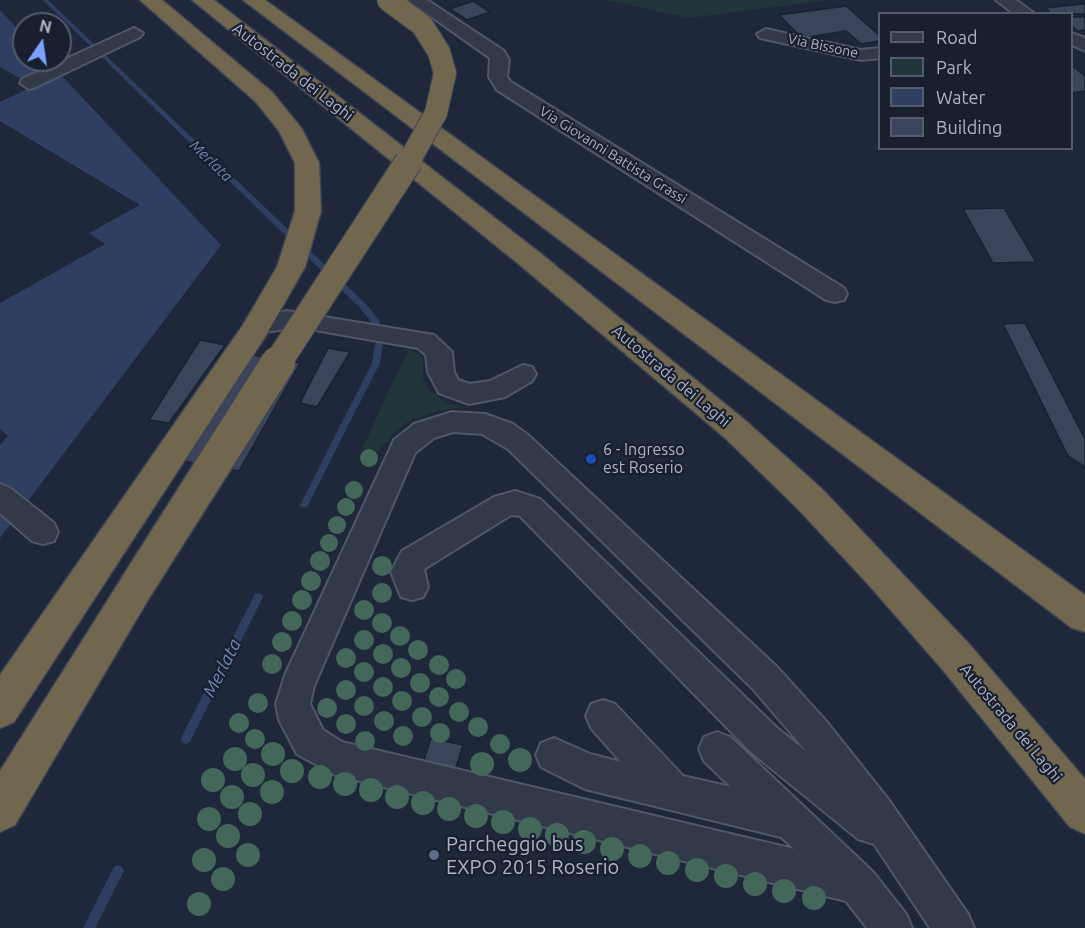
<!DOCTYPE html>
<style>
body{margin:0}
#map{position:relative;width:1085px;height:928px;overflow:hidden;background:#1e283a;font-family:Ubuntu,sans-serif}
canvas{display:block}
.legend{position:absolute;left:878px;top:12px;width:195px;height:138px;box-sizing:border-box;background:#181f2f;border:2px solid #535b6c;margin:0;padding:8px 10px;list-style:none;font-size:18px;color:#acb4c7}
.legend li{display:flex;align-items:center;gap:12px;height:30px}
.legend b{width:30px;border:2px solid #535b6c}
.north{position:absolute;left:12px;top:12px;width:60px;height:60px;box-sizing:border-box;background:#181f2f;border:2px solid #535b6c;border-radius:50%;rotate:13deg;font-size:16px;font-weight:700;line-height:24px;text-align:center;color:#acb4c7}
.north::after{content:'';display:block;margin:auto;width:21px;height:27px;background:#79a1ff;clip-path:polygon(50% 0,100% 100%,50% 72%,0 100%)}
</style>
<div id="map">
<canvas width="1085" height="928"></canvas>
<ul class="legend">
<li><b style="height:8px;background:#323a4a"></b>Road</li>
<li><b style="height:16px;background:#20363b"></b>Park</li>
<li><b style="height:16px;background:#2e3f61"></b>Water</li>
<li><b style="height:16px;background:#3a455b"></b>Building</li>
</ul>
<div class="north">N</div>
</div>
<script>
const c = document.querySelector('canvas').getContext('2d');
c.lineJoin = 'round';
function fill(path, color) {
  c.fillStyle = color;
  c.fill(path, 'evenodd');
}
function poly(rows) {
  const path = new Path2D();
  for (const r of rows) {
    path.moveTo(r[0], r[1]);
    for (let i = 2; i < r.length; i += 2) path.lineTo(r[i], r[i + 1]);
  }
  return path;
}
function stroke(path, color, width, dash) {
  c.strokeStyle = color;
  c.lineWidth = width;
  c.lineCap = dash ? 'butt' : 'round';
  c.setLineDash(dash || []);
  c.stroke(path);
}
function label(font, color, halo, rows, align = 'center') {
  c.font = font + ' Ubuntu,sans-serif';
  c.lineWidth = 4.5;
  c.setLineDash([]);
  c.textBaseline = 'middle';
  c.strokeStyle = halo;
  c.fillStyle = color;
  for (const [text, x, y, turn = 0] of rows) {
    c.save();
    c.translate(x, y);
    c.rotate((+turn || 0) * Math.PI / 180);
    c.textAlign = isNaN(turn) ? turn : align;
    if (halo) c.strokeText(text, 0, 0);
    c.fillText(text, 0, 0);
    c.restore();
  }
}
const green = poly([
 [607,0,829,0,689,18],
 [409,348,423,358,423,378,427,388,448,404,464,407,441,410,409,421,393,434,378,452,362,449]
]);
const water = poly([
 [0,10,24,36,24,60,47,60,221,245,0,538,0,445,8,436,0,429,0,303,105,244,89,233,140,205,0,121,0,102,34,86,0,67]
]);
const stream = poly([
 [43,0,48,0,366,304,379,320,380,322,379,324,373,324,360,308,43,0],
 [379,341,383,344,380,363,307,507,301,507,300,505,372,363,375,344,379,341],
 [258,593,261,594,263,597,190,742,186,744,182,742,181,739,182,736,255,594,258,593],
 [118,865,122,867,124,871,95,928,83,928,114,867,118,865]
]);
const building = poly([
 [473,1,490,12,467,20,450,9,473,1],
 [1082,4,1085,6,1085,14,1051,14,1046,8,1082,4],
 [846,6,880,36,880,41,861,44,846,31,808,37,798,34,779,15,846,6],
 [1072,17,1085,17,1085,30,1077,31,1072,26,1072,17],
 [1072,66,1085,76,1085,91,1072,93,1072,66],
 [1004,208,1036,262,993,263,963,209,1004,208],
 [1025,323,1085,439,1085,467,1068,456,1003,324,1025,323],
 [200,340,225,345,169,423,149,420,200,340],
 [328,348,350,352,317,407,300,403,328,348],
 [235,352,300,363,239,471,167,458,235,352],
 [431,738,463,745,454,774,422,766,431,738]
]);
const minor = poly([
 [408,0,427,0,504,51,509,60,507,77,511,82,844,288,847,294,844,300,835,302,826,300,497,90,489,77,490,58,408,0],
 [996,0,1016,0,1035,14,1014,14,996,0],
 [134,28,143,33,140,37,36,87,29,89,20,83,22,79,134,28],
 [766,29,861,50,880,48,880,58,861,60,760,38,757,34,766,29],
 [1072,33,1085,38,1085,51,1072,45,1072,33],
 [287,311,434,335,452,352,454,372,458,380,470,384,490,381,523,365,532,367,536,374,532,381,505,397,469,404,439,393,428,372,426,355,418,348,298,327,265,332,256,330,253,324,256,318,287,311],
 [452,412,485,414,513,424,528,435,777,667,826,721,888,799,968,914,974,928,930,928,874,844,858,839,751,752,520,516,511,515,424,569,428,587,423,597,412,600,401,597,391,572,402,551,494,497,515,491,540,499,777,728,807,752,753,689,508,449,482,434,453,432,434,438,415,453,314,686,310,704,323,730,342,742,794,849,781,837,585,789,541,767,536,755,541,743,554,738,590,754,621,762,591,728,586,716,591,704,603,700,615,704,683,776,731,787,704,761,699,749,704,737,717,732,730,737,873,872,906,914,912,928,867,928,846,901,838,899,335,775,297,754,279,720,276,704,285,675,394,440,414,424,452,412],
 [0,484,10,488,54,523,58,532,54,541,43,544,32,541,0,513,0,484]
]);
const highway = poly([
 [140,0,162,0,272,92,302,129,319,163,321,211,305,267,265,337,14,722,0,728,0,675,243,325,277,267,295,211,295,163,279,131,256,102,140,0],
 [192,0,214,0,540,253,746,421,822,489,970,645,1085,779,1085,834,1070,827,942,669,868,584,798,509,724,437,520,265,192,0],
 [243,0,265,0,1085,595,1085,632,1072,628,243,0],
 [136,571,149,576,154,587,149,598,15,825,0,832,0,771,123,576,136,571]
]);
const highwayBridgeFar2 = poly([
 [388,0,422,25,439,52,445,73,436,113,408,163]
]);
const highwayBridgeFar1 = poly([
 [277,364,409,161]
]);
const highwayBridge = poly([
 [136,587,278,363]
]);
const trees = [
 [369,458,9],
 [354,490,9],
 [346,507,9],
 [337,525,9],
 [329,543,9],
 [320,561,10],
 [382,566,10],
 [311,581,10],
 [382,593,10],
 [302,600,10],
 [364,610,10],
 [292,621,10],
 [382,623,10],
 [400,636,10],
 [364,640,10],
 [282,642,10],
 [418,650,10],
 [383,654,10],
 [346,658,10],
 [272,664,10],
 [439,665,10],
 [401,668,10],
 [364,672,10],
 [456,679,10],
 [420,683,10],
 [383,687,10],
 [346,690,10],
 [439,697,10],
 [402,701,10],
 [258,703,10],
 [364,706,10],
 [327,708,10],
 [459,712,10],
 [422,717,10],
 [384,721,10],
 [239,723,10],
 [346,724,10],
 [478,727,10],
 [440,733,10],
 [403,736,10],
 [255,739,10],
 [365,741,10],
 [500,744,10],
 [273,754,12],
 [235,759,12],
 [520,760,12],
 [482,764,12],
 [292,771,12],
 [253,775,12],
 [320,777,12],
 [213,780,12],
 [345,784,12],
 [371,790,12],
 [272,792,12],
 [232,797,12],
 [397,797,12],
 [423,803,12],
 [449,809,12],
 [250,814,12],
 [476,816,12],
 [209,819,12],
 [503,822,12],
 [530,829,12],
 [557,835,12],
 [228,836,12],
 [584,842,12],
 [612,849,12],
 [248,855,12],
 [640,856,12],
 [204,860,12],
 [668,863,12],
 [697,870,12],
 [726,876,12],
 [223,879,12],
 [755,884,12],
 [784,891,12],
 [814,898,12],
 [199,904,12]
];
const markers = [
 [591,459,6,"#1a4fb4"],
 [434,855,6,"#5c6f8a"]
];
const farStreetnames = [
 ["Via Bissone",823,46,12],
 ["Via Giovanni Battista Grassi",613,155,32]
];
const farWaternames = [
 ["Merlata",211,161,44]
];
const streetNames = [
 ["Autostrada dei Laghi",293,72,38],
 ["Autostrada dei Laghi",671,376,40],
 ["Autostrada dei Laghi",1011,723,50]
];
const poiNames = [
 ["6 - Ingresso",603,450],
 ["est Roserio",603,468]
];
const waterNames = [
 ["Merlata",222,668,-63]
];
const nearPoinames = [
 ["Parcheggio bus",446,844],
 ["EXPO 2015 Roserio",446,867]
];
fill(green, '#20363b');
fill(water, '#2e3f61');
fill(stream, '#2e3f61');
fill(building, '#3a455b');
stroke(building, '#1a2131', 1.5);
stroke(minor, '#4f5768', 4);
stroke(highway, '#3d4455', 3);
fill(minor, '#323a4a');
fill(highway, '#71674e');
stroke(highwayBridgeFar2, '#3d4455', 24, []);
stroke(highwayBridgeFar1, '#3d4455', 29, []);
stroke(highwayBridge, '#3d4455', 37, []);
stroke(highwayBridgeFar2, '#71674e', 22);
stroke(highwayBridgeFar1, '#71674e', 27);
stroke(highwayBridge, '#71674e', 34);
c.fillStyle = '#436759';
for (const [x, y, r] of trees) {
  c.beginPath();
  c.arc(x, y, r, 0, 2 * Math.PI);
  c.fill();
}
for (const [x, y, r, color] of markers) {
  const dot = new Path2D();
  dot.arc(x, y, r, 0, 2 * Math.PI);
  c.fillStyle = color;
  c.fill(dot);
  stroke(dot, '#181f2f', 2);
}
label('14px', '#acb4c7', '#181f2f', farStreetnames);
label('italic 15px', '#7187b3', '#181f2f', farWaternames);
label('16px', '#acb4c7', '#181f2f', streetNames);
label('16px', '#acb4c7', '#181f2f', poiNames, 'left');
label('italic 18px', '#7187b3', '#181f2f', waterNames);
label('20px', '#acb4c7', '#181f2f', nearPoinames, 'left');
</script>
